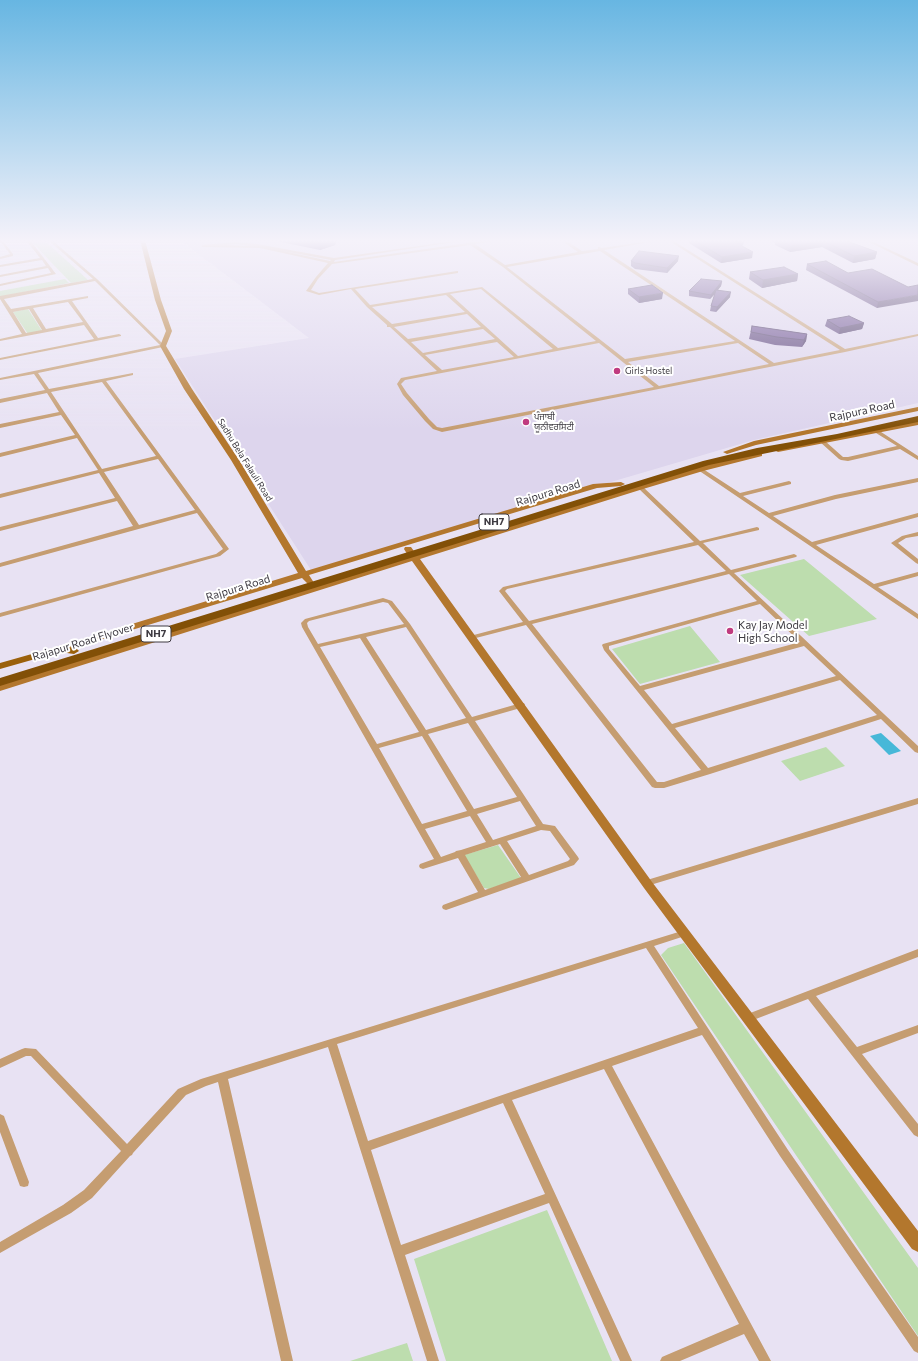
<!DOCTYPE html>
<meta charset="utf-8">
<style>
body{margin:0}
canvas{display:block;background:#e8e2f3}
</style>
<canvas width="918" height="1361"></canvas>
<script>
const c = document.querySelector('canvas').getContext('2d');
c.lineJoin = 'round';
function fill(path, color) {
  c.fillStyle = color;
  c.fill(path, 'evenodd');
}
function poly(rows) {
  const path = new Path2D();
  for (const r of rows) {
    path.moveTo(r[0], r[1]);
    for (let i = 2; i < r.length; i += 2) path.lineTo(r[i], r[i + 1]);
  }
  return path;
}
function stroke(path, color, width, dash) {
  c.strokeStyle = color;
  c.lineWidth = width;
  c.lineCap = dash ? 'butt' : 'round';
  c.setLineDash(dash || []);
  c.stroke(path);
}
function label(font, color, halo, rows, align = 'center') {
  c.font = font + ' Commissioner,"Noto Sans Gurmukhi",sans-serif';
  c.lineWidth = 4;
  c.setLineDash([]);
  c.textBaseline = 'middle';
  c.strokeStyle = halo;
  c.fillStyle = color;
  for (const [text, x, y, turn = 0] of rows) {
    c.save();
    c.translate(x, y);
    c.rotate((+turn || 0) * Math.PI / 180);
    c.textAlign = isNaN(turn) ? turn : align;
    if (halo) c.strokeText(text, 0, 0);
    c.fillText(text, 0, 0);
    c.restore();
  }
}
const built = poly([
 [180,240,918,240,918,403,754,440,311,570,175,359,309,338]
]);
const green = poly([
 [30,240,44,240,88,280,71,283],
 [65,279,69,283,0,297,0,291],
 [28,309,42,331,28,334,13,312],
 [804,559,877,619,809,636,740,575],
 [690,626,720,662,640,684,612,649],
 [826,747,845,766,800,781,781,761],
 [498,845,521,878,489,889,484,888,464,855],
 [684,943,918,1268,918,1336,661,955,668,948],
 [547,1210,612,1361,446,1361,414,1259],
 [407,1343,413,1361,350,1361]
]);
const water = poly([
 [881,733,901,751,889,755,870,736]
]);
const street = poly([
 [2,240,13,254,13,256,0,259,0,257,10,254,0,241,2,240],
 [26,240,30,240,56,274,0,286,0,284,51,273,48,268,0,277,0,275,46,266,42,260,0,267,0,265,40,258,26,240],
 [48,240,52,240,97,279,165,346,163,347,38,373,49,389,133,373,133,375,106,381,229,549,220,556,0,617,0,613,216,554,223,549,197,513,0,567,0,563,133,526,117,501,0,531,0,527,115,498,99,473,0,498,0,494,98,470,77,438,0,457,0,453,75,435,61,415,0,428,0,424,59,412,47,393,0,403,0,399,45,390,34,374,0,380,0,378,160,345,95,281,4,299,11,309,88,296,88,298,72,301,98,338,119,334,121,335,121,336,0,360,0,358,94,339,84,325,0,341,0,339,22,334,0,299,0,296,93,279,48,240],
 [68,302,83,322,46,329,33,308,68,302],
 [29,309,42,330,26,333,13,312,29,309],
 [102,382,156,456,102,469,51,392,102,382],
 [158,459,195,510,139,525,104,472,158,459],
 [461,240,468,240,335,260,334,262,468,243,469,241,472,242,497,240,495,241,475,244,505,265,578,252,562,241,561,240,565,240,582,251,598,249,598,247,599,247,602,248,657,240,655,241,604,250,774,363,840,350,668,240,672,240,845,349,918,334,918,336,845,352,442,432,433,429,425,421,403,395,397,384,401,378,437,371,390,327,387,327,387,325,367,307,351,289,319,295,306,291,316,277,328,263,260,248,203,247,201,246,203,245,236,242,257,244,334,258,461,240],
 [236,244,252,246,225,245,236,244],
 [470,245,503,267,596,341,558,348,482,287,370,305,355,289,458,273,458,271,457,271,319,293,311,290,318,279,332,264,470,245],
 [283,251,331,260,330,261,283,251],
 [600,251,735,341,625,359,507,267,600,251],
 [481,289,553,349,518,356,450,294,481,289],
 [446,295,465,312,392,324,372,307,446,295],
 [467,314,481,327,408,339,394,327,467,314],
 [483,329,495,339,423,353,411,342,483,329],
 [497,342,514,357,442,370,425,355,497,342],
 [599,343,654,387,442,428,437,427,429,419,407,393,401,384,405,380,599,343],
 [738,343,769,364,659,386,628,362,738,343],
 [865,240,869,240,918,263,918,266,865,240],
 [878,430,918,456,918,460,900,449,848,461,841,460,839,459,820,442,823,440,825,441,843,457,848,457,897,446,876,433,875,432,878,430],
 [700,467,740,493,789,481,791,482,791,484,743,496,769,513,835,495,918,478,918,482,836,499,773,516,812,542,918,513,918,517,816,545,874,584,918,572,918,576,878,587,918,614,918,619,698,470,697,469,700,467],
 [640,485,642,486,700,541,757,527,759,528,759,530,703,543,731,570,794,554,796,555,797,556,796,557,734,573,918,746,918,753,915,752,881,719,710,774,664,788,655,788,652,787,526,625,472,639,470,638,469,637,470,636,523,622,499,591,503,587,694,542,638,488,638,486,640,485],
 [698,545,726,571,529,621,505,591,507,589,698,545],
 [729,574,757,601,603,644,602,645,604,650,701,770,664,782,657,782,532,624,729,574],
 [760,604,800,642,640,686,609,649,609,646,760,604],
 [804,646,836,676,672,724,644,690,804,646],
 [840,680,877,715,708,768,675,728,840,680],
 [918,532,918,536,906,538,898,543,918,559,918,564,916,563,891,543,902,536,918,532],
 [383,598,392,601,410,624,472,717,521,703,524,703,525,705,524,707,475,721,543,824,555,826,578,857,579,859,574,865,449,909,446,910,443,909,442,907,443,905,478,892,458,858,423,869,420,868,419,866,420,864,434,859,302,627,301,623,305,619,383,598],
 [383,602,388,603,404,624,318,644,308,627,307,623,309,621,383,602],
 [406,627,466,718,426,730,366,637,406,627],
 [360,638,419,732,377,744,320,647,360,638],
 [468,723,517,797,474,809,428,734,468,723],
 [422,736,467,811,422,824,379,748,422,736],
 [520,801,536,826,493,840,477,814,520,801],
 [470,816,486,842,461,850,456,851,455,852,441,857,425,829,470,816],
 [541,830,550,831,570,859,568,861,529,875,507,841,541,830],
 [500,844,521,877,485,890,465,855,500,844],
 [918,798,918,804,647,886,644,885,643,883,644,881,647,880,918,798],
 [685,930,688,931,689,933,688,935,654,946,788,1150,918,1337,918,1353,914,1351,780,1156,702,1035,612,1066,771,1361,759,1361,744,1334,680,1361,660,1361,662,1357,739,1324,604,1069,512,1100,632,1361,620,1361,549,1203,405,1255,439,1361,427,1361,328,1047,228,1079,293,1361,281,1361,218,1082,206,1086,186,1095,133,1153,132,1155,130,1156,92,1198,71,1213,0,1253,0,1242,63,1205,84,1190,121,1151,31,1056,26,1056,0,1068,0,1059,22,1049,25,1048,36,1049,127,1144,178,1089,201,1079,685,930],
 [646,948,698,1028,368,1141,337,1044,646,948],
 [503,1103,545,1194,401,1245,371,1150,503,1103],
 [918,949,918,957,816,996,857,1047,918,1025,918,1033,862,1054,918,1124,918,1137,914,1135,808,999,748,1022,745,1021,743,1018,745,1015,918,949],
 [0,1114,4,1116,5,1119,29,1182,28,1186,24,1187,20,1186,0,1132,0,1114]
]);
const secondary = poly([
 [140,240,145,240,161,300,172,331,166,346,192,389,239,460,306,571,593,484,621,482,625,484,621,486,597,488,533,507,309,575,316,586,409,557,404,549,405,547,411,547,416,554,697,467,759,452,762,452,762,456,703,471,643,489,420,559,652,882,918,1231,918,1252,912,1249,644,888,412,561,0,691,0,685,311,587,302,578,63,651,60,652,55,649,57,647,298,573,231,460,184,389,160,346,166,331,155,300,140,240],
 [918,407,918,411,756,445,727,454,723,452,754,441,918,407],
 [918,421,918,425,778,452,774,450,778,448,918,421]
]);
const primary = poly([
 [60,646,77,649,79,651,74,654,60,652,0,669,0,663,60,646]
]);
const highway = poly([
 [918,416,918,422,709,465,0,686,0,678,703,461,757,448,837,434,918,416]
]);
const wall = poly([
 [271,240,336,240,336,243,335,245,320,250],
 [689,240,744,240,743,245,742,246,752,258,721,263,689,243],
 [768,240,854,240,853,241,850,242,877,252,875,259,853,263,822,247,790,252,775,245,775,243],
 [631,261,678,261,667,273,635,269,631,266],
 [807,264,848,273,908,287,877,308,806,270],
 [750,272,798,274,797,281,762,288,749,279],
 [722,281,721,286,718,290,730,297,716,312,710,311,711,306,715,294,710,299,689,296,689,291],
 [628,289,662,299,639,303,628,294],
 [827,320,864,323,862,329,839,334,825,326],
 [752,326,807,334,806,341,802,347,775,345,749,339]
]);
const shadedWall = poly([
 [332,240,336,240,335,245,320,250,320,243],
 [744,240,743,245,732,247,733,241],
 [839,240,854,240,853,241,838,244],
 [824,241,822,247,790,252,791,246],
 [753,252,752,258,721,263,722,257],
 [877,252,875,259,853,263,854,256],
 [679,256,678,261,667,273,667,268],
 [798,274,797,281,762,288,763,280],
 [722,281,721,286,710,299,711,295],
 [731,292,730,297,716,312,717,307],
 [663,293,662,299,639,303,639,297],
 [918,295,918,301,877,308,878,302],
 [864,323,862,329,839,334,840,328],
 [807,334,806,341,802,347,804,340]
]);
const building = poly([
 [302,240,332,240,320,243,302,240],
 [694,240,744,240,733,241,753,252,722,257,694,240],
 [779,240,844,240,877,252,854,256,824,241,791,246,779,240],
 [639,251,679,256,667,268,635,263,631,261,639,251],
 [826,261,848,273,872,269,908,287,918,285,918,295,878,302,807,264,826,261],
 [784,267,798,274,763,280,750,272,784,267],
 [701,279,722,281,711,295,689,291,701,279],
 [652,285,663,293,639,297,628,289,652,285],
 [716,290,731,292,717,307,711,306,716,290],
 [849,316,864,323,840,328,827,320,849,316],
 [752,326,807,334,804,340,777,337,751,332,752,326]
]);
const markers = [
 [617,371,4,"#c03b7f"],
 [526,422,4,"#c03b7f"],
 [730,631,4,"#c03b7f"]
];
const farPoinames = [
 ["Girls Hostel",625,371],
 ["ਪੰਜਾਬੀ",534,417],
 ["ਯੂਨੀਵਰਸਿਟੀ",534,427]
];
const farStreetnames = [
 ["Sadhu Bela Falauli Road",245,460,58]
];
const shields = [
 [494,522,30],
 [156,634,30]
];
const shieldNames = [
 ["NH7",494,522],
 ["NH7",156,634]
];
const streetNames = [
 ["Rajpura Road",862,411,-12],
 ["Rajpura Road",548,493,-17],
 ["Rajpura Road",238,588,-17],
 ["Rajapur Road Flyover",83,642,-17]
];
const poiNames = [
 ["Kay Jay Model",738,625],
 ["High School",738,638]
];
fill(built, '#ddd5ed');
fill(green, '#bdddae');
fill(water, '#47b8d8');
fill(street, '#c59d71');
fill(secondary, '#b3772d');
fill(primary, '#9b610c');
fill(highway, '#825007');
fill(wall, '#553d77');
fill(shadedWall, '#453261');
fill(building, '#63478a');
stroke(building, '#453261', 1);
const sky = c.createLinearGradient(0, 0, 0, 430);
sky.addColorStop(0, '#67b6e2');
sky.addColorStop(0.56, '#f5f2fa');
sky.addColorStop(1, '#f5f2fa00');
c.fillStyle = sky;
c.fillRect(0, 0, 918, 430);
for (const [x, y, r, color] of markers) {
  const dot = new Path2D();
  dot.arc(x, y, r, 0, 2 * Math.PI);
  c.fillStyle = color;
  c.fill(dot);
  stroke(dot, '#fff', 1.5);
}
label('9px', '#3e3b42', '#fff', farPoinames, 'left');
label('9px', '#3e3b42', '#fff', farStreetnames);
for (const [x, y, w] of shields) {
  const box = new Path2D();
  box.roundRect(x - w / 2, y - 8, w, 16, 3);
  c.fillStyle = '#fff';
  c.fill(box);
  stroke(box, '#3e3b42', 1);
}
label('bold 10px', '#3e3b42', null, shieldNames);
label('11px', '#3e3b42', '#fff', streetNames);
label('11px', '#3e3b42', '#fff', poiNames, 'left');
</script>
